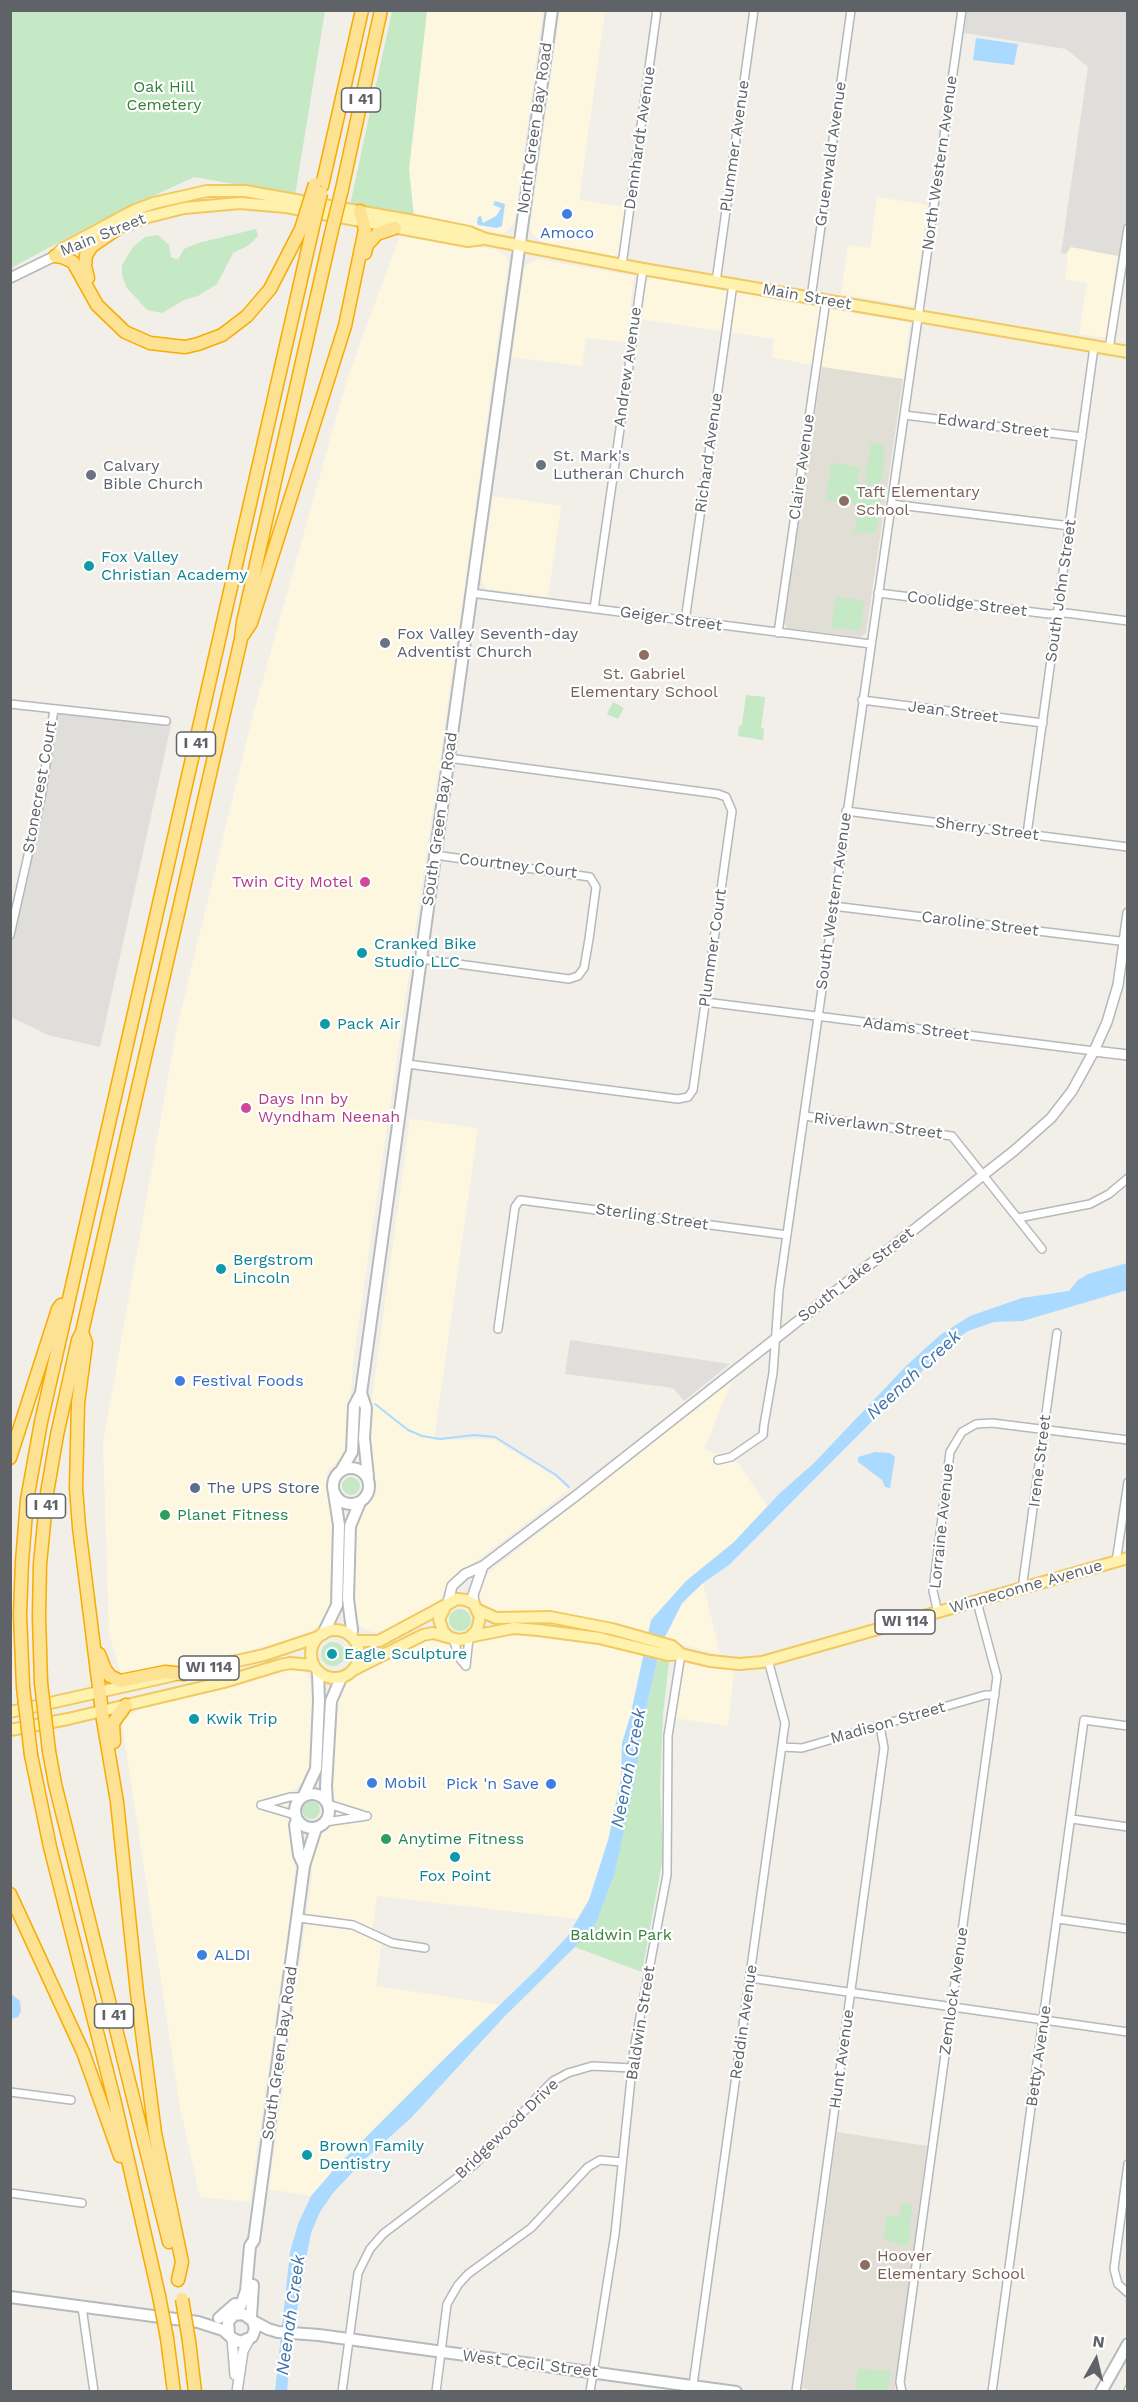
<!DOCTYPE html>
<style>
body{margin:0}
#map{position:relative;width:1138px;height:2402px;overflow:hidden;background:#f1efe8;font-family:"Work Sans",sans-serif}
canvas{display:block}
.frame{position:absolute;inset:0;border:12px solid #5f6368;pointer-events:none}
.north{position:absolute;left:1066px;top:2330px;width:60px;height:60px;-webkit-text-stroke:4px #fff;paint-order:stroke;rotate:8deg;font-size:16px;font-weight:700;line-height:24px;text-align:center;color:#5f6368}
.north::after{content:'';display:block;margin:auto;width:21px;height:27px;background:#5f6368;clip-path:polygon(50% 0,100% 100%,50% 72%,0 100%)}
</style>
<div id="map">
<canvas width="1138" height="2402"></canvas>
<div class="frame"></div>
<div class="north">N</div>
</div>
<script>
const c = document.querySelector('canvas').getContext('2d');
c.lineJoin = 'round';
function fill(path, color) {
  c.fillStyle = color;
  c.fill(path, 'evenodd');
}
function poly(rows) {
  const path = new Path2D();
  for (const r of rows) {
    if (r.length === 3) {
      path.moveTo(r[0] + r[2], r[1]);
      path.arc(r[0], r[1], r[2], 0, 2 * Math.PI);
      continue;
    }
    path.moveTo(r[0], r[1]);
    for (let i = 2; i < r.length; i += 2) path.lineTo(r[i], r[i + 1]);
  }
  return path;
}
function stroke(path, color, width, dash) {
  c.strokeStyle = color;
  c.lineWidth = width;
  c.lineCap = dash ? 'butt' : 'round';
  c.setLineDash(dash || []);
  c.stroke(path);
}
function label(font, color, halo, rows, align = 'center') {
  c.font = font + ' "Work Sans",sans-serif';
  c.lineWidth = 4.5;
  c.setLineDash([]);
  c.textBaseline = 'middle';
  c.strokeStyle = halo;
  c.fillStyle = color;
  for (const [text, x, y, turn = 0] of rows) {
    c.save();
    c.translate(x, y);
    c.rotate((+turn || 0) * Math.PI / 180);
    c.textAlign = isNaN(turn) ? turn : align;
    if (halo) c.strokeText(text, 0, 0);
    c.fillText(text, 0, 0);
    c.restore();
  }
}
const commercial = poly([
 [427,11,543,11,514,223,507,231,501,234,414,217,409,169],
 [560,11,605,11,579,200,625,207,618,253,613,256,543,242,534,236,530,228],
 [877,197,928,205,914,304,911,306,841,294,848,245,870,248],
 [401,233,497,250,507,257,508,265,464,592,353,1362,347,1452,328,1471,326,1482,327,1496,332,1506,334,1520,334,1600,327,1618,311,1632,283,1642,134,1677,122,1677,109,1633,103,1443,177,1027,253,715,347,379],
 [1070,247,1117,255,1106,338,1079,334,1087,283,1065,279,1068,256,1066,254],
 [537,259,634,276,626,342,586,338,582,366,512,357,524,267],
 [652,278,910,323,903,379,822,367,772,357,774,339,640,319,647,281],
 [493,496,561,506,548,597,488,589,482,583,481,574],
 [410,1119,478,1128,434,1440,493,1439,554,1476,569,1490,459,1574,448,1584,438,1602,388,1630,373,1632,360,1627,355,1614,355,1526,362,1511,371,1502,377,1490,370,1443,370,1413],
 [733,1378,704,1449,739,1464,767,1506,734,1542,668,1602,652,1620,650,1633,645,1634,500,1612,490,1609,483,1604,479,1595,482,1578],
 [703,1583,720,1655,666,1640,665,1637,682,1604],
 [526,1632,573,1638,639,1652,644,1656,630,1717,622,1743,621,1778,609,1837,589,1899,578,1919,377,1896,372,1934,382,1940,376,1986,501,2005,337,2166,311,2196,269,2189,312,1874,312,1851,321,1831,326,1826,334,1811,330,1778,337,1697,346,1681,370,1666,419,1642,430,1640,439,1641,450,1647,465,1646,505,1634],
 [682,1662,701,1667,734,1670,728,1726,674,1718],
 [290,1669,307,1673,314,1690,315,1708,312,1766,306,1781,290,1792,287,1805,296,1859,294,1886,250,2202,200,2197,180,2107,122,1722,144,1705]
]);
const industrial = poly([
 [967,11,1127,11,1128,228,1123,257,1071,247,1066,254,1061,253,1088,67,1066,49,964,33],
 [54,709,172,721,100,1047,48,1035,11,1017,11,903,17,904,31,839],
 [570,1340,730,1364,684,1401,673,1388,565,1374]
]);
const education = poly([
 [822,367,903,379,866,633,861,637,787,628,784,622],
 [837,2132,927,2146,895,2391,821,2392,802,2388]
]);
const green = poly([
 [10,11,325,11,295,195,194,177,95,223,11,268],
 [392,11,427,11,409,169,414,217,350,205],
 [256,229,258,236,249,245,233,253,217,284,198,296,184,300,162,313,147,310,127,288,122,275,122,265,133,247,145,237,158,235,169,245,171,257,178,260,184,249,198,243],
 [871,443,881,444,884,447,883,476,878,484,865,482],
 [831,463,860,467,858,483,883,486,876,533,860,531,859,534,850,532,855,531,859,505,826,500],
 [836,597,862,600,864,603,861,629,858,630,831,627],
 [746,695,765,697,761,728,764,729,763,740,738,736,739,726,742,725],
 [613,702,624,708,618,719,607,714],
 [351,1486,9],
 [460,1620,11],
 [333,1654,12],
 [661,1660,669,1662,663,1714,660,1788,663,1857,642,1972,575,1947,597,1921,614,1876,640,1746,642,1727,657,1661],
 [311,1810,9],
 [902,2203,912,2205,908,2246,884,2240,886,2215,899,2217],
 [858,2369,891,2371,888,2391,855,2390]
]);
const water = poly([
 [976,38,1018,44,1014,65,973,60],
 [495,201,505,204,502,226,497,228,478,225,477,222,478,217,481,216,483,223,496,216,501,208,493,205],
 [1127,1263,1127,1290,1023,1321,994,1322,968,1331,946,1347,729,1565,703,1583,682,1603,665,1637,657,1661,642,1727,635,1780,614,1876,597,1921,587,1935,504,2017,411,2118,363,2161,333,2193,320,2212,311,2233,303,2275,291,2346,287,2391,275,2392,290,2252,298,2224,311,2196,337,2166,446,2057,537,1969,567,1937,589,1900,609,1837,621,1778,622,1743,630,1717,651,1620,686,1581,734,1542,780,1493,814,1463,906,1366,940,1335,970,1316,1022,1298,1069,1291,1078,1280,1088,1274],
 [875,1452,890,1453,895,1457,890,1488,885,1487,882,1480,858,1462,858,1457],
 [11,1994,20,2001,21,2011,18,2017,11,2019]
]);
const stream = poly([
 [375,1404,408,1430,422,1436,440,1439,474,1435,495,1437,556,1475,569,1487]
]);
const minor = poly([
 [622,265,657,10],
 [716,282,754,10],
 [811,298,851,10],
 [1109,349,1128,228],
 [904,415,1082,437],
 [891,504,1070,526],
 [471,593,871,644],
 [878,593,1049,614,1066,613,1128,621],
 [594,609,643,269],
 [685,621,733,284],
 [778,633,826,300],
 [862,700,1043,723],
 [10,704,166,721],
 [846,811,1128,847],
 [1027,834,1094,347],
 [833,906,1128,942],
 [10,935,41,798,54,709],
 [421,959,569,979,578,976,584,968,589,939,596,887,590,877,435,855],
 [705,1002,1094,1051],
 [407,1064,678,1099,688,1097,693,1090,732,811,726,797,718,794,448,758],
 [804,1116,952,1136,1042,1249],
 [1018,1218,1090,1204,1109,1194,1128,1178],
 [498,1329,515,1207,520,1200,787,1235],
 [718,1460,731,1457,763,1435,764,1425,773,1373,779,1290,962,10],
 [1116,1562,1128,1482],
 [1022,1589,1057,1333],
 [938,1613,933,1591,950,1452,962,1432,976,1424,992,1423,1128,1440],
 [453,1639,460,1659,466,1666],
 [466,1666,469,1638],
 [782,1747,802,1748,985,1695,995,1695],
 [328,1804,363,1815],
 [261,1805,290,1797,301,1797],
 [261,1805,295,1815],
 [1072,1819,1128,1827],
 [325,1822,367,1816],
 [299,1918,353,1925,392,1943,425,1948],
 [1058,1919,1128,1929],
 [750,1978,1128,2032],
 [10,2092,71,2100],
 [1128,2164,1114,2269,1118,2284,1128,2293],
 [10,2193,82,2203],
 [82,2307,94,2392],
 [693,2385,785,1723,768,1660],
 [342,2392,358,2273,370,2249,383,2234,475,2164,540,2094,553,2081,568,2073,592,2066,632,2068],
 [436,2392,447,2304,458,2285,468,2274,531,2228,588,2167,600,2160,622,2162],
 [590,2392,615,2234,634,2049,667,1875,668,1736,681,1654],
 [796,2392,884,1748,880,1726],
 [902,2392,900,2382,997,1677,977,1602],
 [992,2392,1084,1720,1128,1726]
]);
const tertiary = poly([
 [10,278,55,256],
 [1094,1051,1128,1055],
 [448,1603,452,1586,465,1574,483,1566,577,1495,1015,1150,1051,1118,1072,1091,1094,1051,1107,1022,1118,985,1128,913],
 [474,1604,473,1595,483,1566],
 [232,2338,235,2375],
 [237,2392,243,2351,249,2340]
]);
const secondary = poly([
 [361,1393,366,1408,364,1438,368,1477],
 [351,1486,18],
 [341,1471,352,1452,354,1406,361,1393,552,10],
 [323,1634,337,1605,339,1525,334,1493],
 [351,1636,352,1630,348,1599,350,1526,360,1502],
 [312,1811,17],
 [304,1795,316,1769,319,1701,318,1672],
 [327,1802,326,1786,331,1701,341,1678],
 [297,1819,295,1825,299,1855,304,1866],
 [10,2297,198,2322,223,2330,232,2338,240,2342,252,2337,255,2329,253,2321,243,2314,234,2315,228,2322,229,2335],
 [234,2315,241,2305,246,2291,250,2246,254,2240,304,1866,316,1828],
 [251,2317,253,2285],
 [219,2318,235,2304],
 [253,2321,268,2329,278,2332,319,2335,736,2392],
 [1101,2392,1128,2344]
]);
const primary = poly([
 [110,231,148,217,184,208,240,203,286,207,468,241,483,239],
 [55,256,62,249,135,210,154,203,207,191,245,191,414,221,469,232,486,239,643,269,1128,352],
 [446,1605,439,1619,443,1631,448,1636],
 [478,1610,496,1618,550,1617,612,1629,672,1646,681,1654],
 [335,1654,24],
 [473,1636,514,1628,538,1630,599,1638,668,1655,681,1654,710,1661,739,1664,762,1662,1128,1558],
 [353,1670,423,1635,433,1633,459,1640,469,1638,477,1630,480,1617,474,1604,466,1600,457,1599,379,1641,356,1641],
 [10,1712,264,1655,318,1637],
 [10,1730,68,1719,224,1682,280,1665,290,1663,311,1665]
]);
const motorway = poly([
 [322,186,362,10],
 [342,189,381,10],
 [365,253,367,245,377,234,395,228],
 [55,256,62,257,73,262,97,305,125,332,150,343,185,347,198,344,222,335,247,316,270,289,301,229],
 [88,278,85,266,86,255,92,246,117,229],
 [243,635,251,623,345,326,365,229,360,211],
 [82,1332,86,1343,78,1403,76,1488,79,1527,103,1720,117,1802,137,1993,155,2133,182,2262,178,2280],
 [10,1458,58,1309,61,1305],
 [99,1654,105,1669,110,1676,120,1681,165,1672,184,1674],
 [41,1683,39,1616,40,1564,47,1493,57,1435,78,1340,82,1332,241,639,243,622,331,234],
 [23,1687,20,1614,22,1562,27,1500,41,1422,312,231],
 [114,1742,113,1723,126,1705],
 [49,1751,55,1784,169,2242],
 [31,1755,50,1847,115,2103,159,2296],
 [10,1894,83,2052,120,2156],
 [167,2338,174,2392],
 [189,2341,195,2392]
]);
const rail = poly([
 [1124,2392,1128,2385]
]);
const motorwayBridge = poly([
 [301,229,315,184],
 [312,231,321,193],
 [331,234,342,189],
 [41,1683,49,1751],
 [23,1687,31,1755],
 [159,2296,167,2338],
 [182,2299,189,2341]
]);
const markers = [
 [567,214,6,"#3f7fe0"],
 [541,465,6,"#6b7280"],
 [91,475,6,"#6b7280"],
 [844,501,6,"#8d6e63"],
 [89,566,6,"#0f9aa8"],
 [385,643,6,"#6b7280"],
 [644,655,6,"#8d6e63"],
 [365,882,6,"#d1479c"],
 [362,953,6,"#0f9aa8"],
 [325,1024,6,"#0f9aa8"],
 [246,1108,6,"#d1479c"],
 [221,1269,6,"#0f9aa8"],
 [180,1381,6,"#3f7fe0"],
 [195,1488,6,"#5c6f8a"],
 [165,1515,6,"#2e9e5b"],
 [332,1654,6,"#0f9aa8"],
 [194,1719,6,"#0f9aa8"],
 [372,1783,6,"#3f7fe0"],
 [551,1784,6,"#3f7fe0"],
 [386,1839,6,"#2e9e5b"],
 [455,1857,6,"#0f9aa8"],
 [202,1955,6,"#3f7fe0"],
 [307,2155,6,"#0f9aa8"],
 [865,2265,6,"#8d6e63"]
];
const shields = [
 [361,100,39],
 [196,744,39],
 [46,1506,39],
 [905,1622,60],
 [209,1668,60],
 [114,2016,39]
];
const shieldNames = [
 ["I 41",361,100],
 ["I 41",196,744],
 ["I 41",46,1506],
 ["WI 114",905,1622],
 ["WI 114",209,1668],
 ["I 41",114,2016]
];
const parkNames = [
 ["Oak Hill",164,87],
 ["Cemetery",164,105],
 ["Baldwin Park",621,1935]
];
const streetNames = [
 ["North Green Bay Road",535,128,-82],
 ["Dennhardt Avenue",640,138,-82],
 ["Plummer Avenue",735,146,-82],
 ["Gruenwald Avenue",831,154,-82],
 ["North Western Avenue",940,163,-82],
 ["Main Street",103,235,-22],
 ["Main Street",807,297,10],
 ["Andrew Avenue",628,367,-82],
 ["Edward Street",993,426,7],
 ["Richard Avenue",709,453,-82],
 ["Claire Avenue",802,467,-82],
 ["South John Street",1061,591,-82],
 ["Coolidge Street",967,604,7],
 ["Geiger Street",671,619,8],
 ["Jean Street",953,712,7],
 ["Stonecrest Court",40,787,-80],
 ["South Green Bay Road",440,819,-82],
 ["Sherry Street",987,829,7],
 ["Courtney Court",518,866,7],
 ["South Western Avenue",834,901,-82],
 ["Caroline Street",980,924,7],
 ["Plummer Court",713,948,-82],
 ["Adams Street",916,1029,7],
 ["Riverlawn Street",878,1126,7],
 ["Sterling Street",652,1217,8],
 ["South Lake Street",856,1275,-38],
 ["Irene Street",1040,1461,-83],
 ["Lorraine Avenue",942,1526,-84],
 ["Winneconne Avenue",1026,1587,-16],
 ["Madison Street",888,1723,-16],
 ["Zemlock Avenue",954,1991,-82],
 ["Reddin Avenue",744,2022,-82],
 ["Baldwin Street",641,2023,-81],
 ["South Green Bay Road",280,2053,-82],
 ["Betty Avenue",1039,2056,-82],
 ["Hunt Avenue",842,2059,-82],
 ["Bridgewood Drive",507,2129,-44],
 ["West Cecil Street",530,2364,7]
];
const shopNames = [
 ["Amoco",567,233,"center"],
 ["Festival Foods",192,1381],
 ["Mobil",384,1783],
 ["Pick 'n Save",539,1784,"right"],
 ["ALDI",214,1955]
];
const worshipNames = [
 ["St. Mark's",553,456],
 ["Lutheran Church",553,474],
 ["Calvary",103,466],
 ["Bible Church",103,484],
 ["Fox Valley Seventh-day",397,634],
 ["Adventist Church",397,652]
];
const educationNames = [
 ["Taft Elementary",856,492],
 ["School",856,510],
 ["St. Gabriel",644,674,"center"],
 ["Elementary School",644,692,"center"],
 ["Hoover",877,2256],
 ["Elementary School",877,2274]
];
const cultureNames = [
 ["Fox Valley",101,557],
 ["Christian Academy",101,575],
 ["Cranked Bike",374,944],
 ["Studio LLC",374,962],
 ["Pack Air",337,1024],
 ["Bergstrom",233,1260],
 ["Lincoln",233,1278],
 ["Eagle Sculpture",344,1654],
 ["Kwik Trip",206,1719],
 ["Fox Point",455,1876,"center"],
 ["Brown Family",319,2146],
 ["Dentistry",319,2164]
];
const hotelNames = [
 ["Twin City Motel",353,882],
 ["Days Inn by",258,1099,"left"],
 ["Wyndham Neenah",258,1117,"left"]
];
const serviceNames = [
 ["The UPS Store",207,1488]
];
const leisureNames = [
 ["Planet Fitness",177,1515],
 ["Anytime Fitness",398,1839]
];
const waterNames = [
 ["Neenah Creek",914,1375,-43],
 ["Neenah Creek",629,1768,-79],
 ["Neenah Creek",291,2315,-82]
];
fill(commercial, '#fef7e0');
fill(industrial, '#e0deda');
fill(education, '#e1ded6');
fill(green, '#c5e8c5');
fill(water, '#aadaff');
stroke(stream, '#aadaff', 2);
stroke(minor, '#b5b8bc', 10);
stroke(tertiary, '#b5b8bc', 12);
stroke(secondary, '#b6babf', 14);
stroke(primary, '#f2c960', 14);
stroke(motorway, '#f9ab00', 15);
stroke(minor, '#fff', 7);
stroke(tertiary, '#fff', 9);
stroke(secondary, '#fff', 10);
stroke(primary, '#fff2af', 10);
stroke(motorway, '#fde293', 12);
stroke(rail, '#b6b7b8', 4.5);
stroke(rail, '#fff', 2, [7]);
stroke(motorwayBridge, '#f9ab00', 15, []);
stroke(motorwayBridge, '#fde293', 12);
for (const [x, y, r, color] of markers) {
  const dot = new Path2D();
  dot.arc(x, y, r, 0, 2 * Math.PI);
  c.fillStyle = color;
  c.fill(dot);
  stroke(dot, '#fff', 2);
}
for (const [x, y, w] of shields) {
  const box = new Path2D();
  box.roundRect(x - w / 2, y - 12, w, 24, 4.5);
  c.fillStyle = '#fff';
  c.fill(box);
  stroke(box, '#5f6368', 1.5);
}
label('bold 15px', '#5f6368', null, shieldNames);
label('16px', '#348238', '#fff', parkNames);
label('16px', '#5f6368', '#fff', streetNames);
label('16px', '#366cbe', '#fff', shopNames, 'left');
label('16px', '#5b616d', '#fff', worshipNames, 'left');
label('16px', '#785e54', '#fff', educationNames, 'left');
label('16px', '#0d838f', '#fff', cultureNames, 'left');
label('16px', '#b23c85', '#fff', hotelNames, 'right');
label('16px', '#4e5e75', '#fff', serviceNames, 'left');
label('16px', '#27864d', '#fff', leisureNames, 'left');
label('italic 18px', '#4174aa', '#fff', waterNames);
</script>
